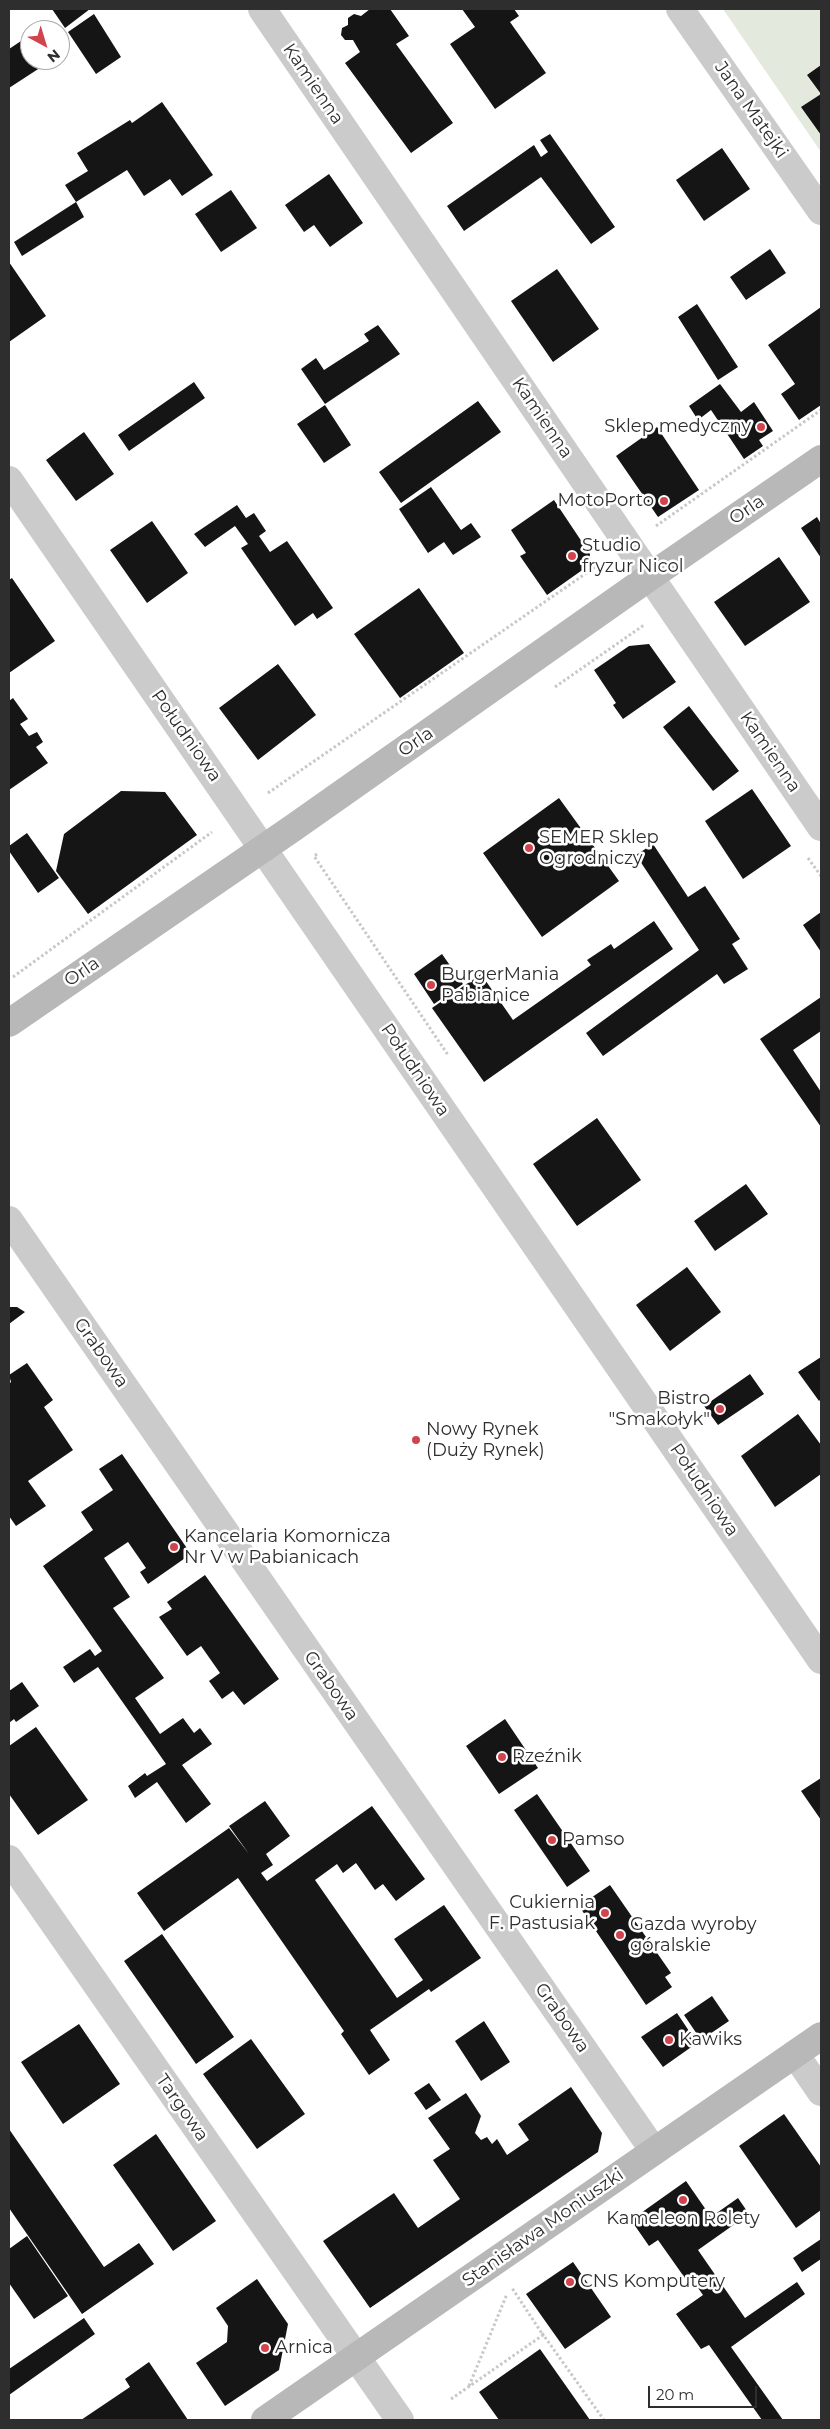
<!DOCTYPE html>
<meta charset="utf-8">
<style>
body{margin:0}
#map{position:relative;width:830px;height:2429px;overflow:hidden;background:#fff;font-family:Montserrat,sans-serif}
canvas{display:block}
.frame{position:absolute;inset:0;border:10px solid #2e2e2e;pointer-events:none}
.north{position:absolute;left:20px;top:20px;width:50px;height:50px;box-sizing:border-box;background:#fff;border:1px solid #ababab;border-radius:50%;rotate:141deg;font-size:14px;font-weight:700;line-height:20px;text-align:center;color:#2e2e2e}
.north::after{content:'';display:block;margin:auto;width:18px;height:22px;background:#d1444e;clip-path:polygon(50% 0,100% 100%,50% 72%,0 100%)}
.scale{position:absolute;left:648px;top:2386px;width:109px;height:22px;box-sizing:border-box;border:2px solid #2e2e2e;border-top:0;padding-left:6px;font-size:15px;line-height:18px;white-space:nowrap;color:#2e2e2e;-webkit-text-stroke:4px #fff;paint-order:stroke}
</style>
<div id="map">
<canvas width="830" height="2429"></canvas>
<div class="frame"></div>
<div class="north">N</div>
<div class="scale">20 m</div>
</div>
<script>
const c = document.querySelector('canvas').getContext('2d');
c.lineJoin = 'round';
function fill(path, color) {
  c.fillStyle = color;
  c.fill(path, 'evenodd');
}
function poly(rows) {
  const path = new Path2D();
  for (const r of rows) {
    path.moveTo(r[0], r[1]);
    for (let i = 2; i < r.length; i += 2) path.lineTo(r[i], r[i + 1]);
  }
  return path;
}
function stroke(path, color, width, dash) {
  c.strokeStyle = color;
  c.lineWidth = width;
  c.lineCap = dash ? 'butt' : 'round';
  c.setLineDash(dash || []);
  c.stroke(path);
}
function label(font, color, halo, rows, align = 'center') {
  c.font = font + ' Montserrat,sans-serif';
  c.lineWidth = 5;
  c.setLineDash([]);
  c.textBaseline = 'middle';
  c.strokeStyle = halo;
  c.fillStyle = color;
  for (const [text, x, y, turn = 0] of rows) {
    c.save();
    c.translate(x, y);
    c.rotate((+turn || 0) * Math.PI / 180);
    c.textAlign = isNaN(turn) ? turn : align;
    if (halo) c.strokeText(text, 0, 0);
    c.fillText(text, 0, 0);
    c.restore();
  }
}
const green = poly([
 [723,9,821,9,821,152]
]);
const building = poly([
 [52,9,90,9,65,28],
 [370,9,390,9,409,36,396,44,453,123,411,153,345,63,360,52,353,40,345,40,341,35,342,28,348,25,348,18,354,14,361,16],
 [462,9,514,9,519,16,510,22,546,73,495,109,450,44,475,27],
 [94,14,121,57,96,74,68,32],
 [30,35,30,60,52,60,9,88,9,49],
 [821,65,821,135,801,107,821,94,807,75],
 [162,102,213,175,182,196,170,179,144,196,127,170,76,202,65,185,88,171,77,153,130,120,132,123],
 [550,134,615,227,591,244,541,177,464,231,447,206,534,145,541,157,548,152,540,140],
 [722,148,750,189,704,221,676,180],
 [329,174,363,223,330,247,314,225,304,232,285,205],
 [231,190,257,228,221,252,195,214],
 [76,202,84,217,22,256,14,242],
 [770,249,786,273,746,300,730,277],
 [9,262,46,316,9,342],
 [557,269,599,329,553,362,511,301],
 [697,304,738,367,718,380,678,317],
 [821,307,821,405,799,420,781,394,795,384,768,345],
 [378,325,400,354,325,404,301,369,316,358,324,370,369,341,364,334],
 [194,382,205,398,129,451,118,435],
 [720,384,741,412,754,402,773,431,759,440,763,446,744,459,711,410,698,420,689,406],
 [478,401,501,432,401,503,379,472],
 [325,405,351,445,324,463,297,424],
 [657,427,699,490,658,517,616,456],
 [84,432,114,474,76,501,46,460],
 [431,487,461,530,471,523,481,537,453,555,444,542,428,553,399,509],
 [554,500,590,554,588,566,547,595,520,556,526,553,511,530],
 [237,505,246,518,254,513,266,531,259,536,270,552,287,541,333,608,317,619,313,613,295,626,241,548,248,544,235,526,205,547,194,534],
 [817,517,821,524,821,558,801,528],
 [152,521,188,573,147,603,110,550],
 [779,557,810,602,745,646,714,602],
 [12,578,55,641,9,673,9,580],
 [419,588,464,653,400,698,354,634],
 [649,644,676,682,623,719,613,705,616,703,594,670,629,646],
 [278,664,316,715,258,760,219,708],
 [13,698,28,719,20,724,29,736,37,732,43,742,36,747,48,763,9,790,9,701],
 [689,706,739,771,713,791,663,727],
 [752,789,791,846,743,879,705,821],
 [121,791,165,792,197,835,88,914,56,871,64,834],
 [559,798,619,881,542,937,483,853],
 [27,833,59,878,38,893,9,851,9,846],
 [653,844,688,897,705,886,740,939,732,944,748,969,724,984,717,974,603,1056,586,1033,699,950,636,855],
 [821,912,821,952,803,925],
 [654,921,673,949,484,1082,432,1008,481,974,513,1020,591,965,587,960,611,944,614,949],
 [442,954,463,984,434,1004,414,974],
 [821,997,821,1031,793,1050,821,1092,821,1127,760,1039],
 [597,1118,641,1180,577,1226,533,1164],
 [746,1184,768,1214,715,1251,694,1221],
 [687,1267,721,1312,670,1351,636,1305],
 [9,1307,17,1307,25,1312,9,1324],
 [821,1357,821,1399,819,1401,798,1372],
 [27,1363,53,1400,44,1407,73,1450,28,1481,46,1506,16,1526,9,1516,9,1384,11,1382,9,1375],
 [750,1374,764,1394,718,1425,704,1406],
 [798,1414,821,1445,821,1474,775,1507,741,1456],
 [122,1454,191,1554,148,1584,140,1572,146,1568,128,1542,104,1558,130,1597,113,1608,164,1678,135,1698,160,1734,183,1718,194,1733,200,1728,212,1744,182,1765,211,1804,186,1823,157,1782,135,1798,128,1786,145,1773,147,1776,166,1764,98,1667,74,1683,63,1667,90,1649,95,1656,102,1651,43,1566,93,1530,81,1512,113,1490,99,1469],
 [205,1575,279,1679,244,1705,233,1691,222,1699,209,1681,220,1673,201,1646,187,1656,159,1617,172,1609,167,1602],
 [22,1682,39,1706,16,1722,14,1719,9,1723,9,1691],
 [505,1719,538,1768,499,1794,466,1746],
 [36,1727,88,1800,38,1835,9,1794,9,1746],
 [821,1778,821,1820,801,1791],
 [537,1794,590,1871,567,1887,514,1810],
 [265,1801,290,1836,266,1854,273,1865,261,1873,267,1881,372,1806,425,1879,396,1901,383,1884,375,1890,356,1863,343,1873,337,1864,315,1880,397,1998,423,1980,394,1939,444,1905,481,1958,431,1992,429,1989,370,2030,390,2060,369,2075,341,2034,344,2031,238,1878,164,1931,137,1893,229,1828,249,1854,229,1826],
 [610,1885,671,1973,665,1977,672,1987,646,2005,579,1906],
 [162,1934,234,2037,196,2064,124,1961],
 [712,1996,729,2021,701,2040,684,2015],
 [677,2013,697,2043,663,2067,641,2037],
 [484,2021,510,2062,481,2081,455,2041],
 [79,2024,120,2084,63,2124,21,2062],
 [251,2039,305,2114,257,2149,203,2074],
 [429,2083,441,2100,426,2110,414,2093],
 [571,2087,602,2133,598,2152,370,2308,323,2241,394,2193,418,2228,460,2199,433,2160,450,2149,428,2118,466,2093,481,2116,475,2133,481,2140,487,2137,492,2144,497,2139,507,2155,529,2140,518,2124],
 [784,2114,821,2167,821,2210,796,2228,739,2146],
 [9,2129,104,2267,139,2243,154,2264,82,2314,9,2208],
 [156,2134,216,2221,173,2251,113,2165],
 [686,2181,711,2217,738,2198,749,2214,698,2250,745,2318,797,2282,805,2294,731,2347,783,2420,762,2420,709,2345,701,2349,676,2314,703,2295,691,2278,687,2281,658,2240,649,2246,631,2220],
 [27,2236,68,2296,34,2319,9,2283,9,2249],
 [821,2239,821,2259,802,2272,793,2258],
 [573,2262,611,2317,565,2349,526,2294],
 [257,2279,288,2324,279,2370,225,2406,196,2363,227,2342,228,2326,216,2308],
 [84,2318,95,2334,9,2395,9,2369],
 [540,2349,590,2420,499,2420,479,2392],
 [149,2362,188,2420,81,2420,130,2387,125,2379]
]);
const path = poly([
 [656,526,821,410],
 [555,687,644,625],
 [268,793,601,563],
 [317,854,314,856,448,1055],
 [808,858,821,876],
 [13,977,212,832],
 [542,2333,604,2420],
 [469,2386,507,2294],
 [451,2399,543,2335,512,2288]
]);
const street = poly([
 [262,9,821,827],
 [680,9,821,211],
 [9,480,821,1660],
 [9,1220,654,2151],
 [9,1859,400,2420],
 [795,2054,821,2092]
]);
const secondary = poly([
 [9,1023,293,828,651,576,821,459],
 [265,2420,821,2036]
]);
const markers = [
 [761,427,5,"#d1444e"],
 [664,501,5,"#d1444e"],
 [572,556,5,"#d1444e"],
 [529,848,5,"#d1444e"],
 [431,985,5,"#d1444e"],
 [720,1409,5,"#d1444e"],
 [416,1440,5,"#d1444e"],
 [174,1547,5,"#d1444e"],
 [502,1757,5,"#d1444e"],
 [552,1840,5,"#d1444e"],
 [605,1913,5,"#d1444e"],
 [620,1935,5,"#d1444e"],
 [669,2040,5,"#d1444e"],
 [683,2200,5,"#d1444e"],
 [570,2282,5,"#d1444e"],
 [265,2348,5,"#d1444e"]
];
const streetNames = [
 ["Kamienna",313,84,56],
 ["Jana Matejki",751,110,55],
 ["Kamienna",542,418,56],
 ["Orla",747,510,-34],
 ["Południowa",186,736,55],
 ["Orla",416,742,-35],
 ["Kamienna",770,752,56],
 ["Orla",82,972,-34],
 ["Południowa",415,1070,56],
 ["Grabowa",101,1353,55],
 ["Południowa",704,1490,56],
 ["Grabowa",331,1686,55],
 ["Grabowa",562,2018,55],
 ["Targowa",182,2108,55],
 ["Stanisława Moniuszki",543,2228,-35]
];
const poiNames = [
 ["Sklep medyczny",751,427,"right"],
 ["MotoPorto",654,501,"right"],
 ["Studio",582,546],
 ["fryzur Nicol",582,567],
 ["SEMER Sklep",539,838],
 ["Ogrodniczy",539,859],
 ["BurgerMania",441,975],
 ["Pabianice",441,996],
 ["Bistro",710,1399,"right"],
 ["\"Smakołyk\"",710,1420,"right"],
 ["Nowy Rynek",426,1430],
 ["(Duży Rynek)",426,1451],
 ["Kancelaria Komornicza",184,1537],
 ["Nr V w Pabianicach",184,1558],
 ["Rzeźnik",512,1757],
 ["Pamso",562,1840],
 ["Cukiernia",595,1903,"right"],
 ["F. Pastusiak",595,1924,"right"],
 ["Gazda wyroby",630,1925],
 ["góralskie",630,1946],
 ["Kawiks",679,2040],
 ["Kameleon Rolety",683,2219,"center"],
 ["CNS Komputery",580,2282],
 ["Arnica",275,2348]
];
fill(green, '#e4e9dd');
fill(building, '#151515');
stroke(path, '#c8c8c8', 3, [2.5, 2.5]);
stroke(street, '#cbcbcb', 28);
stroke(secondary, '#b8b8b8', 28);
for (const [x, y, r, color] of markers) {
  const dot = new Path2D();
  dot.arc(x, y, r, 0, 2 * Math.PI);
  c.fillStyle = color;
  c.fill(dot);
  stroke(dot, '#fff', 2);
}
label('18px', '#2e2e2e', '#fff', streetNames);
label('18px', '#2e2e2e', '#fff', poiNames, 'left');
</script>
